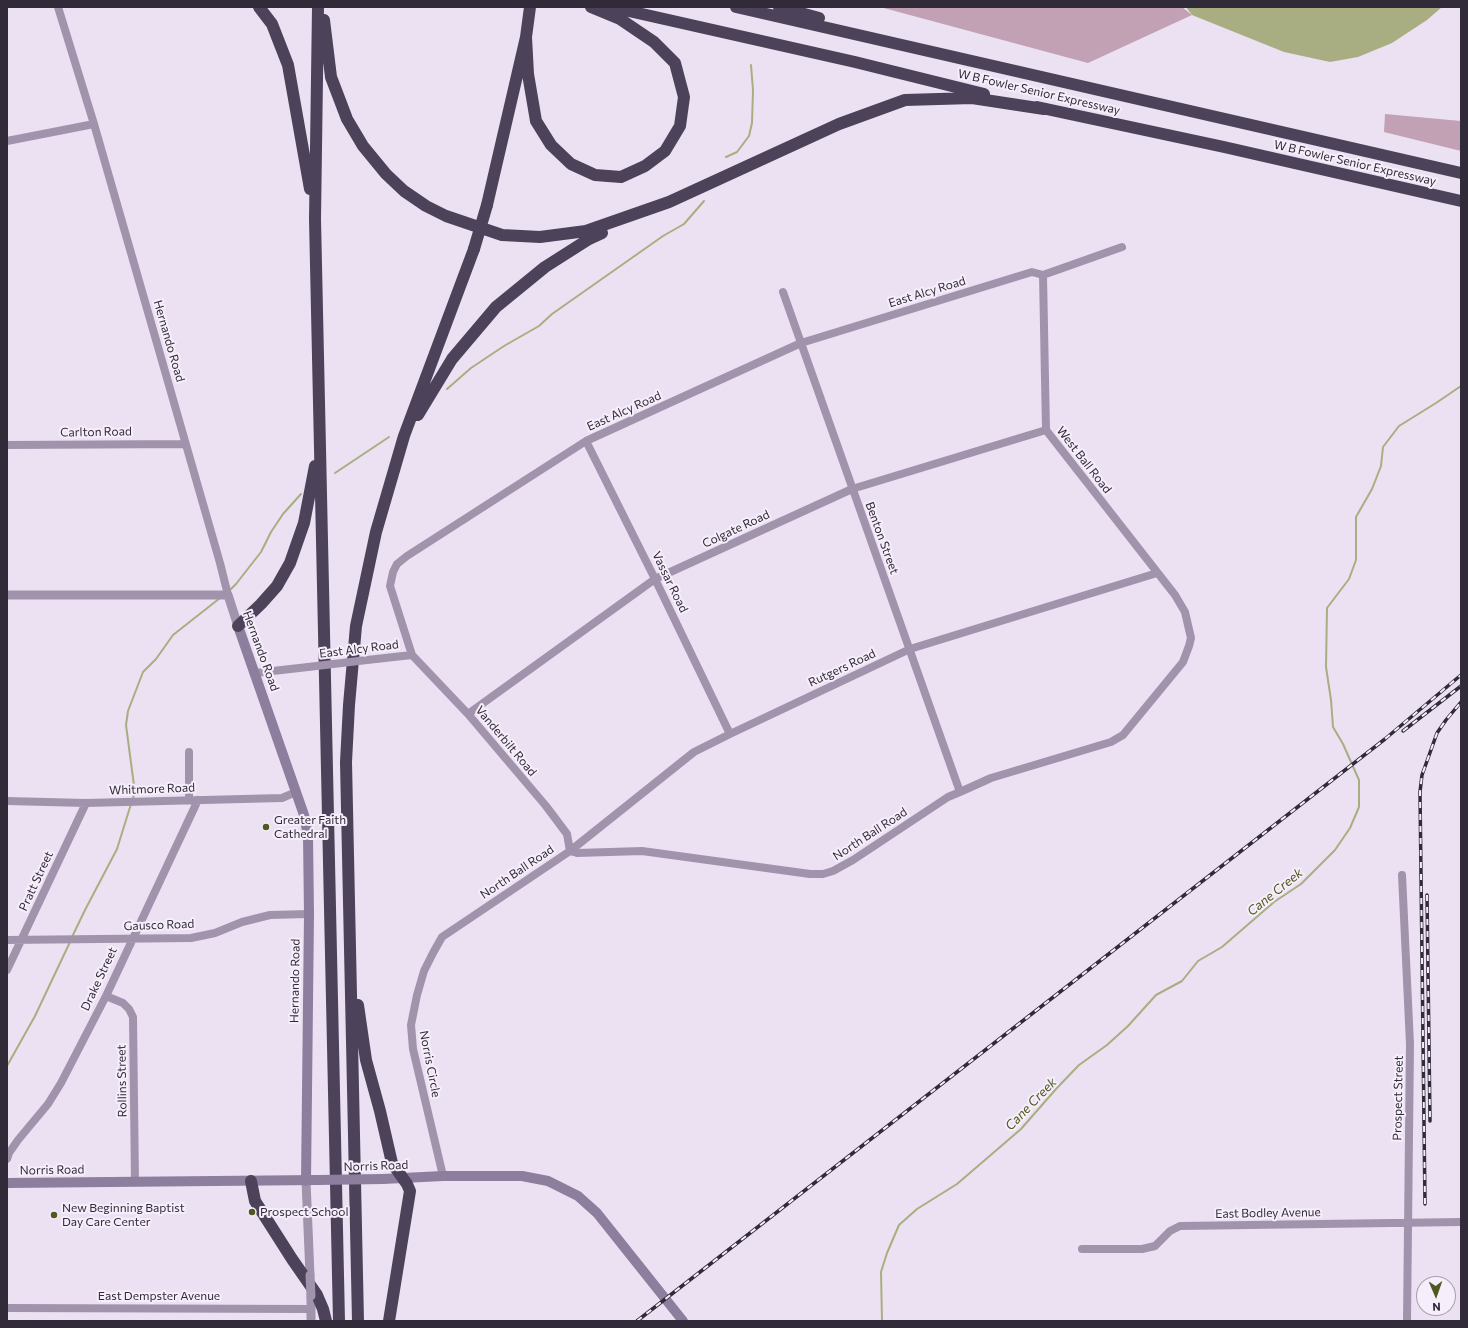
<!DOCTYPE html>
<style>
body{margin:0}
#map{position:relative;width:1468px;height:1328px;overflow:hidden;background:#ece1f2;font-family:Commissioner,sans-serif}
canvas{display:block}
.frame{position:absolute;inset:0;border:8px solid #312b39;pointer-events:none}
.north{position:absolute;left:1416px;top:1276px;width:40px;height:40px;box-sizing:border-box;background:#f6eefa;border:1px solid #a7a0ad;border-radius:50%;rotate:178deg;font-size:11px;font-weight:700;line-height:16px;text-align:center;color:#312b39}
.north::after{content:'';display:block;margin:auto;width:14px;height:18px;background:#505922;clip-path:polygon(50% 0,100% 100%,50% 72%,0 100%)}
</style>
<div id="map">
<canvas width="1468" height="1328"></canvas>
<div class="frame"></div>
<div class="north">N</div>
</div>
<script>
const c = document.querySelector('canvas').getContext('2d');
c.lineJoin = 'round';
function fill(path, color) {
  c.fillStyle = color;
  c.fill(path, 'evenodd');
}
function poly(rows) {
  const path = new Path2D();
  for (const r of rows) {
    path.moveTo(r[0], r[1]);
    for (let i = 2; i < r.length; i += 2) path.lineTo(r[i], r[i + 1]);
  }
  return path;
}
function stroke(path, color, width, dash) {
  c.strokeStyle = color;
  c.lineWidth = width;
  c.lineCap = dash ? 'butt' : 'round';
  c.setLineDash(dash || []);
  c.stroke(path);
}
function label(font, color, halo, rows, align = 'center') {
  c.font = font + ' Commissioner,sans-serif';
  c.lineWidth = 4;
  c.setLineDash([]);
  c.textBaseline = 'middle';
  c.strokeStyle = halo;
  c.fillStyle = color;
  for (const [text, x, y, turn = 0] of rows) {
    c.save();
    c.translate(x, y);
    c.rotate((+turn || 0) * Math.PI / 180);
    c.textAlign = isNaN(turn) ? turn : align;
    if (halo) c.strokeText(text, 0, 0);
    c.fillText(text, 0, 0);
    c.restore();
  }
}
const green = poly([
 [880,7,1182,7,1192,15,1088,63],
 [1385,114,1461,121,1461,151,1384,132]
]);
const water = poly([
 [1186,7,1442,7,1427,20,1392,43,1358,57,1330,62,1284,52,1192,15]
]);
const stream = poly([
 [726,157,737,152,749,136,752,123,753,90,751,65],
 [447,389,471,368,504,346,539,326,552,314,663,236,684,224,704,201],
 [335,473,389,437],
 [230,590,236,584,261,552,271,532,283,514,301,494],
 [132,800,135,793,126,725,128,711,143,672,156,659,173,635,220,598],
 [72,937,85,910,117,849,131,804],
 [7,1066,35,1016,70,942],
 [882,1321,881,1272,887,1253,899,1225,917,1209,957,1184,1021,1129,1056,1089,1079,1065,1107,1045,1128,1026,1156,995,1182,981,1198,961,1222,947,1274,902,1301,884,1335,850,1350,828,1359,807,1359,780,1343,744,1333,727,1331,700,1326,667,1327,608,1349,579,1356,560,1356,517,1372,489,1381,466,1383,447,1399,426,1436,403,1461,386]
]);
const minor = poly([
 [58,7,94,124,220,563,228,595],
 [7,141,94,124],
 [783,292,960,792],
 [586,441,655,579,730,734],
 [7,445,185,444],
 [367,660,412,655],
 [255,673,308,667],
 [468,714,655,579,852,489,1046,430],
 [189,752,189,800],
 [7,801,86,803,282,798,296,792],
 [570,851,567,834,546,806,468,714,412,655,390,586,393,572,397,564,407,556,586,441,801,343,1032,272,1043,275,1122,247],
 [570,851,694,752,730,734,910,649,1157,573],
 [1402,875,1410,1044,1407,1321],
 [7,940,191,938,215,933,242,922,270,915,309,914],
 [7,970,86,803],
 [106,996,123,1003,129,1009,133,1017,135,1182],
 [7,1159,9,1153,18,1140,48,1104,61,1083,106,996,198,800],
 [443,1176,413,1049,411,1025,417,995,424,971,433,953,442,937,570,851,577,853,642,851,810,874,823,874,833,871,853,860,948,797,960,792,991,778,1111,742,1123,735,1183,662,1189,646,1191,638,1185,612,1175,595,1046,430,1043,275],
 [1082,1249,1142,1249,1155,1246,1170,1231,1180,1226,1461,1222],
 [7,1308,311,1309]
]);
const tertiary = poly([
 [7,595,228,595,238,626],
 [306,1181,310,1275],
 [311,1321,311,1296]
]);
const secondary = poly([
 [238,626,304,815,308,836,309,914,306,1181],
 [383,1179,443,1176,522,1176,548,1181,578,1196,597,1213,683,1321],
 [7,1183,318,1180]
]);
const motorway = poly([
 [259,7,272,24,288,65,310,189],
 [318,7,315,219,339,1321],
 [611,7,855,62,984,94],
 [736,7,1461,173],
 [779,7,819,18],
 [324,20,331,77,347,119,363,146,386,174,404,191,426,206,446,216,502,235,540,237,586,231,669,202,839,124,905,100,972,98,1044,109],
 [526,37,528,74,536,121,551,145,571,164,595,175,621,177,645,166,665,151,680,126,684,97,675,63,654,42,620,19,591,7],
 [1037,107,1224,147,1461,201],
 [487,205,526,37,530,7],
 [418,415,452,359,496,307,545,267,589,239,602,233],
 [238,626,261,604,277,586,290,563,304,523,315,466],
 [358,1005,366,1060,380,1111,392,1163,407,1184,410,1191,389,1321],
 [251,1181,255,1201,292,1259,317,1295,323,1309,326,1321],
 [358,1321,346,762,349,705,356,626,376,532,404,436,474,249]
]);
const rail = poly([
 [1403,731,1461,686],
 [1427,895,1430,1121],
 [1425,1204,1420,792,1422,775,1437,733,1446,720,1461,702],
 [637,1321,1385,739,1461,675]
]);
const minorBridge = poly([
 [308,667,367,660]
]);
const tertiaryBridge = poly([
 [310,1275,311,1296]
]);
const secondaryBridge = poly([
 [318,1180,383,1179]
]);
const motorwayBridge = poly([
 [474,249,487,205]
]);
const markers = [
 [266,827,4,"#505922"],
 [252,1212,4,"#505922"],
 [54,1215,4,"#505922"]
];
const streetNames = [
 ["W B Fowler Senior Expressway",1039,92,13],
 ["W B Fowler Senior Expressway",1355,163,13],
 ["East Alcy Road",927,292,-17],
 ["Hernando Road",169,341,74],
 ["East Alcy Road",624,411,-24],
 ["Carlton Road",96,432,-1],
 ["West Ball Road",1084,460,52],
 ["Colgate Road",736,529,-25],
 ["Benton Street",882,538,70],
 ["Vassar Road",670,582,64],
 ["East Alcy Road",359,649,-7],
 ["Hernando Road",261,651,70],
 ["Rutgers Road",842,668,-25],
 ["Vanderbilt Road",506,741,50],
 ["Whitmore Road",152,789,-2],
 ["North Ball Road",870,834,-33],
 ["North Ball Road",517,872,-34],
 ["Pratt Street",36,881,-65],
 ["Gausco Road",159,925,-2],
 ["Drake Street",99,979,-65],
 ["Hernando Road",295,981,-89],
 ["Norris Circle",430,1064,79],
 ["Rollins Street",122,1081,-91],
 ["Prospect Street",1398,1098,-89],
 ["Norris Road",376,1166,-2],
 ["Norris Road",52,1170,-1],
 ["East Bodley Avenue",1268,1213,-1],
 ["East Dempster Avenue",159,1296]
];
const poiNames = [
 ["Greater Faith",274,820],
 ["Cathedral",274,834],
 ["New Beginning Baptist",62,1208],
 ["Day Care Center",62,1222],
 ["Prospect School",260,1212]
];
const waterNames = [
 ["Cane Creek",1275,892,-39],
 ["Cane Creek",1031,1104,-46]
];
fill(green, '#c1a1b3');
fill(water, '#a8ae81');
stroke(stream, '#a8ae81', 2);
stroke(minor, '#a293ad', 8);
stroke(tertiary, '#a293ad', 9);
stroke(secondary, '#8d7e9e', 10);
stroke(motorway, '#4c435a', 12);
stroke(rail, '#312b39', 3.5);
stroke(rail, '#f6eefa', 2, [6]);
stroke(minorBridge, '#a293ad', 8);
stroke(tertiaryBridge, '#a293ad', 9);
stroke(secondaryBridge, '#8d7e9e', 10);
stroke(motorwayBridge, '#4c435a', 12);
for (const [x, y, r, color] of markers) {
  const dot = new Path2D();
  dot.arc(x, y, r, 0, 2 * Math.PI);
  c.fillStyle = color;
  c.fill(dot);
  stroke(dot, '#f6eefa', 1.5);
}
label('12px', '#312b39', '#f6eefa', streetNames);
label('12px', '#312b39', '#f6eefa', poiNames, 'left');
label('italic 13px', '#505922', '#f6eefa', waterNames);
</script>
